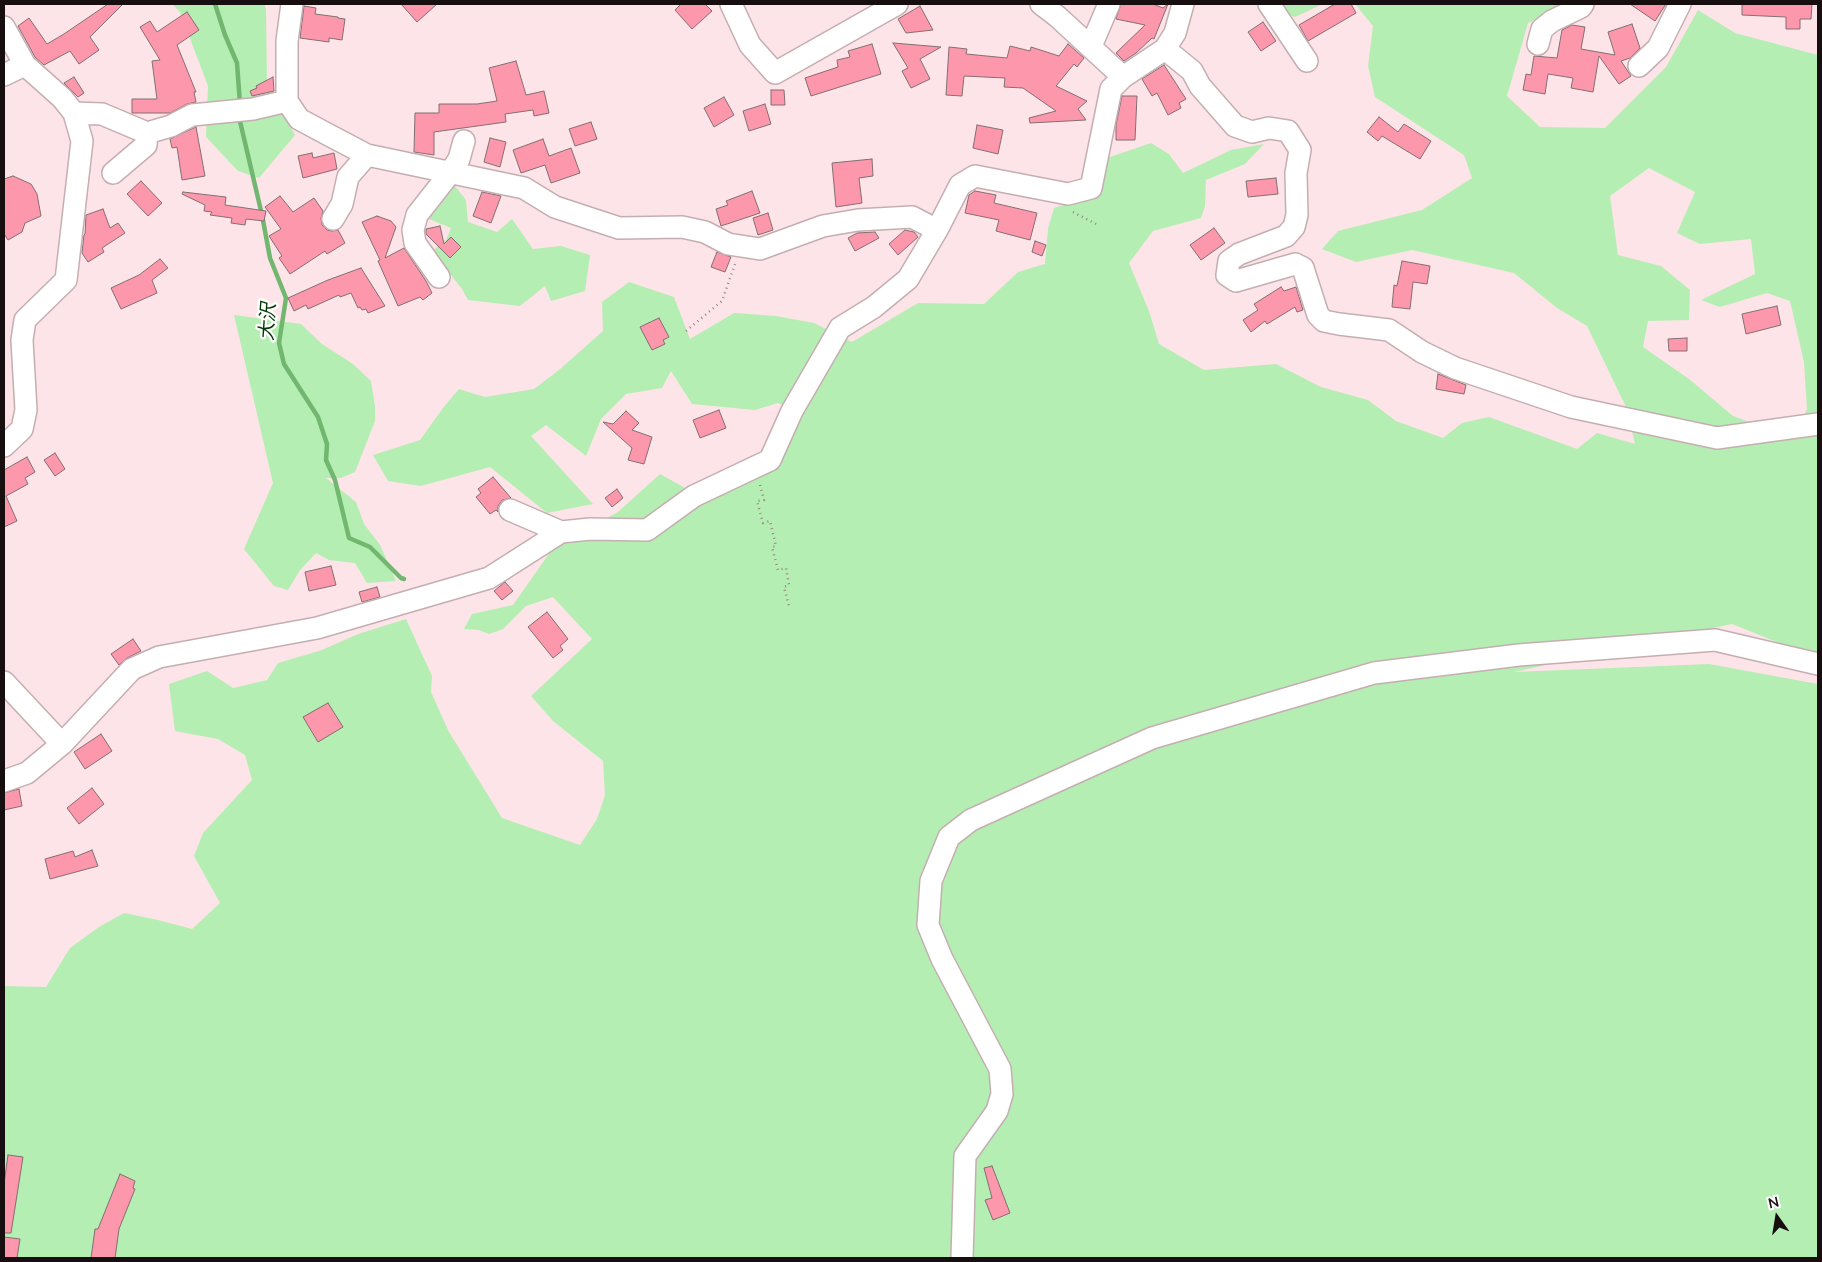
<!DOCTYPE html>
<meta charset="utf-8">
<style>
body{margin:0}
#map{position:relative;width:1822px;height:1262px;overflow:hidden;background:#fde4e8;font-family:Mulish,sans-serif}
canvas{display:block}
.frame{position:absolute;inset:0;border:5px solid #160e0f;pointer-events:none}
.north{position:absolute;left:1752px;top:1192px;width:50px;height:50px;-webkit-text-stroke:4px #fff;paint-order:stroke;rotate:347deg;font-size:14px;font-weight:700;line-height:20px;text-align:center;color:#160e0f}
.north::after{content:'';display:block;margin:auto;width:18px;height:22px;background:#160e0f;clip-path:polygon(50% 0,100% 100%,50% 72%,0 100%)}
</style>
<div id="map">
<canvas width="1822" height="1262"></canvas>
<div class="frame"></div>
<div class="north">N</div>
</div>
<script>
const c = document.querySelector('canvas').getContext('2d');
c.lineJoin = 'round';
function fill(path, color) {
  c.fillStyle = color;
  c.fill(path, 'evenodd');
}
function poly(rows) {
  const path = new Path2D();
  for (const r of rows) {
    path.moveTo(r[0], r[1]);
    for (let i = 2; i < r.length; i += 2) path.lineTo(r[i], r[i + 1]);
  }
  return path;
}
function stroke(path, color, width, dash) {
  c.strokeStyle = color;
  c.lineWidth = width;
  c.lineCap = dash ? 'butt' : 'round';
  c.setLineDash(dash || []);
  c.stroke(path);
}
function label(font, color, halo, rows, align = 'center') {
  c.font = font + ' Mulish,"Noto Sans JP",sans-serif';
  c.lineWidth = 4.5;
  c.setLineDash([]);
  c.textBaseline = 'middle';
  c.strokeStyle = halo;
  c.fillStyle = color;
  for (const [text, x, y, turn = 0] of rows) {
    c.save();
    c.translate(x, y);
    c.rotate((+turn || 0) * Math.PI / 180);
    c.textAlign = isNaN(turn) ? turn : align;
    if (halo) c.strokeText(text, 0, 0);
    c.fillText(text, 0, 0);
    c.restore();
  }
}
const green = poly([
 [172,4,264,4,266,8,267,84,295,135,259,178,238,171,206,137,208,86,180,12],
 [1262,4,1323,4,1295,17],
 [1355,4,1566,4,1528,23,1507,96,1540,127,1605,128,1666,67,1698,10,1735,33,1818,55,1818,653,1794,649,1732,624,1514,672,1709,664,1818,684,1818,1258,4,1258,4,986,46,987,70,948,99,927,124,913,158,920,192,929,220,903,194,856,203,833,252,780,245,755,218,739,175,731,169,684,207,671,233,688,267,680,278,663,322,650,358,634,406,619,432,676,431,692,449,732,502,818,580,845,597,819,605,795,603,761,553,721,531,696,592,639,553,597,526,606,503,629,489,634,479,630,464,629,472,614,513,605,553,548,618,512,660,474,707,500,772,466,800,414,778,403,755,410,692,404,671,371,662,388,626,394,601,419,586,456,546,425,531,436,593,504,547,513,490,467,421,486,388,481,373,455,420,440,443,408,459,389,485,397,534,389,559,370,603,331,602,302,629,282,674,297,690,339,734,313,776,316,814,323,852,342,918,303,984,304,1018,272,1045,264,1048,229,1054,208,1100,193,1101,160,1151,143,1169,154,1183,173,1231,150,1264,144,1245,164,1206,180,1205,206,1201,218,1153,231,1129,263,1149,311,1159,344,1204,370,1276,364,1321,387,1368,400,1396,421,1443,438,1462,423,1489,417,1577,449,1597,433,1635,444,1627,409,1587,326,1557,308,1514,273,1412,250,1356,262,1322,249,1338,231,1422,210,1472,178,1464,155,1375,97,1368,66,1373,26],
 [1649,168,1695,192,1677,233,1700,244,1751,239,1755,274,1701,300,1720,307,1767,293,1790,301,1804,362,1807,409,1794,438,1733,416,1689,379,1643,347,1648,321,1689,320,1690,290,1661,266,1618,255,1610,196],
 [455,186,466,200,468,222,497,232,512,219,533,249,561,246,590,255,585,291,551,301,545,286,520,306,468,300,462,289,432,251,446,240,451,228,429,219],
 [234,315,301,324,322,344,353,364,371,381,375,407,375,421,355,472,341,478,326,478,356,502,364,524,380,545,396,581,367,583,355,563,329,560,316,553,300,570,288,590,274,586,244,549,273,483]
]);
const stream = poly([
 [215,4,225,35,237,63,240,104],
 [239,117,262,215,270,258,286,298,279,343,284,364,318,417,327,444,326,460,335,480,349,538,370,547,401,578,404,579]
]);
const building = poly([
 [108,4,123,4,90,37,99,50,79,64,70,51,44,65,35,57,18,26,29,18,47,44,64,34,108,4],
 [401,4,437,4,417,22,401,4],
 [681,4,705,4,712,11,692,29,675,10,681,4],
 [1121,4,1153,4,1163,8,1168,4,1154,39,1152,38,1136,53,1124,61,1116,53,1145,25,1116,19,1121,4],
 [1335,4,1351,4,1356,13,1308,41,1299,25,1335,4],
 [1630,4,1666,4,1655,21,1630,4],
 [1742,4,1812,4,1811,19,1800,19,1800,29,1786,29,1786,17,1742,15,1742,4],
 [304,6,316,8,315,14,338,17,338,18,345,19,342,40,329,38,329,42,300,38,304,6],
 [920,6,933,30,906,33,898,19,920,6],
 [187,12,199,30,177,45,196,92,194,92,196,102,187,104,170,113,132,113,132,99,157,99,152,61,160,60,140,27,150,21,157,32,187,12],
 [1263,22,1276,41,1261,51,1248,32,1263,22],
 [1632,24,1640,48,1630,58,1621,61,1631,76,1619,84,1599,56,1593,92,1571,88,1573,78,1548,74,1545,94,1523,90,1526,74,1531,75,1534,56,1557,58,1562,30,1572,25,1585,27,1581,49,1615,55,1608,32,1632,24],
 [893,43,941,47,920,59,930,79,911,88,902,71,908,68,893,43],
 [872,44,881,74,811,96,805,78,838,67,837,60,850,57,848,51,872,44],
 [1068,44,1084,58,1077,67,1074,64,1056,86,1087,101,1078,109,1086,120,1030,123,1029,118,1056,111,1023,88,1004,87,1005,78,964,76,962,96,946,95,949,47,967,49,966,54,1007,58,1010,46,1030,51,1031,47,1059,56,1068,44],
 [516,61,526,95,544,91,549,113,534,116,533,110,505,114,506,122,434,132,434,155,414,152,415,113,439,113,439,104,477,104,497,101,489,68,516,61],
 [1164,65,1186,99,1179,103,1181,108,1168,115,1157,93,1152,96,1142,79,1164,65],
 [74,77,84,93,78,97,64,83,74,77],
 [273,77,274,91,252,96,250,91,257,88,256,86,273,77],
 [771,90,784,90,785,105,771,105,771,90],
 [1122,96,1137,96,1135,140,1116,140,1116,125,1122,96],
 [724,97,734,115,714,127,704,108,724,97],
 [765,104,771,124,749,131,743,111,765,104],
 [1379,117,1398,132,1404,124,1431,141,1420,159,1382,136,1378,141,1367,132,1379,117],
 [591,122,597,139,575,146,569,129,591,122],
 [977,125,1003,130,998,154,973,148,977,125],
 [196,127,205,176,182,180,177,147,172,148,170,139,196,127],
 [490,138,506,142,500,167,484,162,490,138],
 [543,139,549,156,571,148,580,173,551,183,545,165,521,173,513,150,543,139],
 [312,153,313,158,334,153,337,169,303,178,298,156,312,153],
 [872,159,873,176,859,178,862,203,836,207,832,163,872,159],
 [13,176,31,184,37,194,41,216,25,223,22,232,8,240,4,234,4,179,13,176],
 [1276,178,1278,194,1248,197,1246,181,1276,178],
 [141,181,162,203,148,216,127,194,141,181],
 [752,191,760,213,721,226,716,209,728,205,726,201,752,191],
 [975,191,996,195,994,203,1037,213,1030,240,996,231,999,220,965,213,969,195,975,191],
 [183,192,226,197,225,205,266,211,264,221,246,219,245,225,231,223,232,218,210,215,212,212,204,211,205,205,182,194,183,192],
 [482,192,501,196,491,223,473,216,482,192],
 [280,196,293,212,314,198,323,211,321,218,322,225,327,230,332,231,338,230,345,243,327,254,325,251,290,274,279,258,282,256,269,236,281,229,265,207,280,196],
 [103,209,110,228,118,223,125,233,102,248,104,252,88,262,82,253,84,235,85,234,86,215,103,209],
 [768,213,773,230,758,235,753,218,768,213],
 [377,216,391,221,396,227,385,258,404,248,426,281,432,293,423,300,420,297,398,306,378,261,380,260,362,222,377,216],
 [440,226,444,244,451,237,461,247,450,258,426,234,426,229,440,226],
 [1214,228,1225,243,1201,260,1190,245,1214,228],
 [905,230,914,232,918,237,898,255,889,244,905,230],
 [875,232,879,238,855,251,848,238,857,233,875,232],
 [1035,241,1046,245,1042,256,1032,252,1035,241],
 [717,252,731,257,725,272,711,267,717,252],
 [160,259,168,268,152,280,157,293,121,309,111,288,139,275,160,259],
 [1402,261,1430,266,1427,284,1413,282,1410,309,1392,307,1394,285,1397,286,1402,261],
 [361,268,385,306,368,313,366,309,362,310,360,307,358,308,351,293,340,297,339,295,308,309,306,305,294,311,288,298,328,280,361,268],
 [1281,287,1284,291,1296,287,1303,310,1297,312,1295,307,1267,324,1265,321,1251,332,1243,320,1258,310,1254,304,1281,287],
 [1777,306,1781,325,1746,334,1742,314,1777,306],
 [659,318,669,337,663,340,665,344,652,350,640,327,659,318],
 [1687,338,1687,351,1669,351,1668,339,1687,338],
 [1438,374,1466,385,1464,394,1436,389,1438,374],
 [719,410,726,428,700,438,693,420,719,410],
 [626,411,639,423,632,430,652,437,644,464,628,460,632,448,603,422,613,424,626,411],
 [55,453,65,469,55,476,44,460,55,453],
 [27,457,35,472,25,478,28,484,6,496,17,521,4,527,4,470,27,457],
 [493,477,511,498,502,500,498,506,498,512,496,510,490,514,476,497,481,493,478,489,493,477],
 [617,489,623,498,612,507,605,498,617,489],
 [331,566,336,585,309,591,305,572,331,566],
 [505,582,513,591,502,600,494,591,505,582],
 [377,587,380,597,362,602,359,592,377,587],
 [547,612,568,639,560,646,563,650,553,658,528,627,547,612],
 [133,639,141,651,127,658,119,665,111,654,133,639],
 [328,703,343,727,318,742,303,717,328,703],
 [101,734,112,751,85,769,74,752,101,734],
 [92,788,104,804,79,824,67,808,92,788],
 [19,789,22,806,4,810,4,793,19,789],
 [92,850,98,866,50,879,45,859,73,851,75,857,92,850],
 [8,1155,23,1157,11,1233,4,1233,4,1184,8,1155],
 [992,1166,1010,1213,993,1220,985,1200,992,1198,984,1168,992,1166],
 [120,1174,135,1181,133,1188,135,1189,119,1229,115,1258,91,1258,95,1229,98,1229,120,1174],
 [4,1237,20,1239,17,1258,4,1258,4,1237]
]);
const path = poly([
 [1073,212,1096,224],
 [686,331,722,301,735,264],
 [760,485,764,500,757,501,763,523,770,521,776,546,772,547,778,570,786,568,789,585,784,587,789,606]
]);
const minor = poly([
 [292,4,287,41,287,101,299,119,327,134,367,155,524,188,555,207,619,228,682,227,705,232,728,244,760,249,823,226,858,220,912,217,937,230,960,185,975,176,1068,194,1091,188,1111,89,1123,77,1165,49,1175,33,1183,4],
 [731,4,750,45,775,73,897,4],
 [1041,4,1058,17,1123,77],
 [1269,4,1307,61],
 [4,27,25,65,62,98,74,113,82,141,66,280,25,320,22,340,26,410,22,429,4,446],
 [1538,44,1542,29,1552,21,1581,7,1583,4],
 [1091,46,1109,4],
 [1165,49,1192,71,1200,86,1235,126,1252,132,1269,128,1288,131,1300,150,1296,173,1297,215,1294,227,1286,236,1239,254,1229,261,1227,275,1236,281,1295,264,1303,268,1318,315,1324,321,1339,324,1389,330,1422,352,1455,368,1571,407,1717,438,1818,424],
 [1639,66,1658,48,1680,4],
 [4,75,25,65],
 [74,113,102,114,147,133,171,126,192,115,253,109,287,101],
 [113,173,146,145,147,133],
 [333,219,342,204,348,177,367,155],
 [439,277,415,243,413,230,417,215,450,173,459,159,464,141],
 [510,510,561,532],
 [4,682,62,744],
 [4,781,27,773,62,744,132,669,159,657,317,628,489,578,561,532,590,529,647,530,694,496,770,460,792,411,840,328,874,307,908,279,937,230],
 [962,1258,965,1156,997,1111,1002,1094,1000,1069,942,959,928,925,931,881,949,837,971,820,1152,738,1374,673,1519,655,1715,640,1818,664]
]);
const waterNames = [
 ["大沢",268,322,-86]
];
fill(green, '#b5eeb2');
stroke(stream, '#71b76f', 4.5);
fill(building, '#fd97ac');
stroke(building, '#836e71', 1);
stroke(minor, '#c5aeb1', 24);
stroke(path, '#968587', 2.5, [1, 4]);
stroke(minor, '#fff', 21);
label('italic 19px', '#053908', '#fff', waterNames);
</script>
